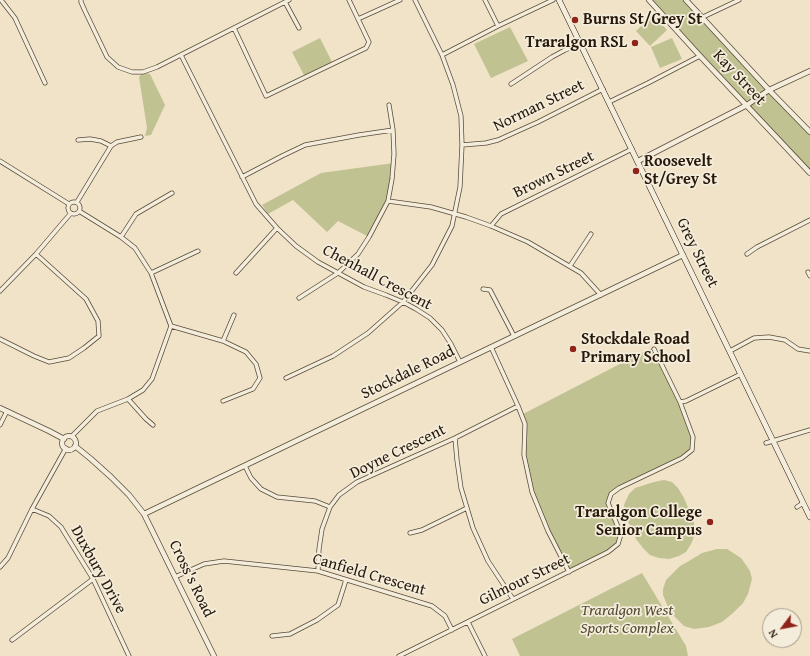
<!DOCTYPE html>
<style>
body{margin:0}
#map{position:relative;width:810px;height:656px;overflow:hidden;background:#f0e3c8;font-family:"Gentium Book Plus",serif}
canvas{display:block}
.north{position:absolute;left:762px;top:608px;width:40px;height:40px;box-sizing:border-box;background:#f5eddb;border:1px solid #a29888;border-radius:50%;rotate:238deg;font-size:11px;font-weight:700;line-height:16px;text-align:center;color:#26180b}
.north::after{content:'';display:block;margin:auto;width:14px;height:18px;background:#8f2418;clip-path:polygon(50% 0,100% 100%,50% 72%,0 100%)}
</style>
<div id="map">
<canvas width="810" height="656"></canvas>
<div class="north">N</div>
</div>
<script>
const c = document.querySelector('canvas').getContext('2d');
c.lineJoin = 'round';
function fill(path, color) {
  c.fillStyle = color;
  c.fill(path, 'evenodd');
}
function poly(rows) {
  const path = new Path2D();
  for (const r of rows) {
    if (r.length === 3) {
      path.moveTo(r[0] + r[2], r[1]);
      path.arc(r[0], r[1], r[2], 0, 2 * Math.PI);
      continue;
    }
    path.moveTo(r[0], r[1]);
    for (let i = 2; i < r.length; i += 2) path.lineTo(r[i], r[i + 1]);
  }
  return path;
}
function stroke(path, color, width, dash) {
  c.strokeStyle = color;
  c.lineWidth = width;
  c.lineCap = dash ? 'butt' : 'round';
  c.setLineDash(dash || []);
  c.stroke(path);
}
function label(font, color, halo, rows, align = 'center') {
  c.font = font + ' "Gentium Book Plus",serif';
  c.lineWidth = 3.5;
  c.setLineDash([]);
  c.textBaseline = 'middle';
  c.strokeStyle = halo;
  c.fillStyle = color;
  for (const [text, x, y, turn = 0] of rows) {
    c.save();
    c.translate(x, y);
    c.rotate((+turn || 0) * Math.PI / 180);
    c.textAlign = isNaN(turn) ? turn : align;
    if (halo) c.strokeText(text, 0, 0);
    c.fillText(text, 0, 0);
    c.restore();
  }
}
const green = poly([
 [651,0,686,0,810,132,810,174],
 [653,15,667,30,650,46,636,31],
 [510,27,528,61,491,78,474,44],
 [320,38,333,64,305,77,292,52],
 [672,38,682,59,660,68,651,47],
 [143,72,150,74,165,105,151,135,145,136,147,128,139,77],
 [394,163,388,201,369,237,338,221,327,232,293,200,268,214,262,205,321,173],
 [649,349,654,349,678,397,693,437,692,450,682,458,619,488,611,494,608,503,621,534,618,544,608,552,569,572,548,531,532,492,524,455,525,424,521,415],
 [664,480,672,482,678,488,684,498,694,522,695,534,691,544,686,552,679,556,669,559,659,558,650,555,643,548,636,539,626,517,624,505,629,494,635,488,654,482],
 [717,549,727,549,741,558,746,565,750,571,752,579,748,594,743,603,733,613,722,622,709,627,694,629,684,626,670,612,663,595,663,589,666,580,680,566,689,561,702,553],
 [642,573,686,646,688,656,520,656,512,639]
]);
const minor = poly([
 [1,0,15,18,45,83],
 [81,0,81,2,85,11,107,57,118,67,132,72,143,72,157,67,289,0],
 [485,0,498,26],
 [285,2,299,28],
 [703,17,739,0],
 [358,19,400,0],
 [234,28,266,96,366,48,369,42,349,0],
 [181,55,256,204,277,228,296,246,318,262,364,287,386,295,403,302,416,309,430,318,442,330,451,344,460,362],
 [442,55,498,26,553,0],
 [511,84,552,57,565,50,581,44],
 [609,102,648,83,696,58,700,56],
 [78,140,90,139,101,141,111,146],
 [462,145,486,143,498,140,538,122,603,89],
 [0,161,69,204],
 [242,177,282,156,305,145,359,135,393,130],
 [388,201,431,207,466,217,491,226,528,242,581,273,601,295],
 [74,208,6],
 [77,202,111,146,117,142,141,137],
 [491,226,501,214,632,149],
 [121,237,136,214,172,193],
 [747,254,757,247,810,220],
 [570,266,591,234],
 [808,272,810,276],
 [151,273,198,251],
 [236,273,277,228],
 [483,289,490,290,514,336],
 [0,291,36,254,71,213],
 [299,298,338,273,358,254,369,237,388,201,392,179,394,154,393,130,389,105],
 [171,326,223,341,246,352,256,364,260,378,253,389,223,401],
 [0,339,34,356,49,362,69,358,84,348,99,336,98,321,86,299,36,254],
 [223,341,234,315],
 [491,347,518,406,525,424,524,455,532,492,548,531,569,572],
 [654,349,680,402],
 [730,351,754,338,769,337,785,340,798,349,810,351],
 [286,378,333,356,368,333,403,302,432,265,452,226,460,187,462,145,461,116,453,85,442,55,415,0],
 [128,399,146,419,153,425],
 [0,425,7,411],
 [72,436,97,411,128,399,143,390,152,379,171,326,151,273,135,248,121,237,79,211],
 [455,438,457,460,461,488,473,528,488,561,513,599],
 [766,443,810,430],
 [245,466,251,478,261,489,277,497,315,501,330,507],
 [797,507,803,503],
 [32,509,49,516,61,527,93,579,129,656],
 [410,533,422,530,467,508],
 [0,567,8,558,32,509,66,448],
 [318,571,319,549,322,529,330,507,339,495,357,482,455,438,518,406],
 [175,577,204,564,224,561,318,571,432,606,445,616,452,630],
 [468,622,485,656],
 [272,636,290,634,317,620,338,605,346,580],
 [12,640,93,579],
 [399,656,608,552,618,544,621,534,608,503,611,494,619,488,682,458,692,450,693,437,680,402,686,401,741,374]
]);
const tertiary = poly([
 [649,0,700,56,810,173],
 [686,0,769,90,810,132],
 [638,161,747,105,769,90,810,71],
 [0,408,49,431,64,439],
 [69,443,7],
 [75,446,91,459,111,477,129,495,144,514,214,656],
 [144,514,683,255]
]);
const secondary = poly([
 [559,0,810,517]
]);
const markers = [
 [575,20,4,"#8f2418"],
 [635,43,4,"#8f2418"],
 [636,171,4,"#8f2418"],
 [573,349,4,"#8f2418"],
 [710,522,4,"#8f2418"]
];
const poiNames = [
 ["Burns St/Grey St",583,20],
 ["Traralgon RSL",627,43,"right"],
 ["Roosevelt",644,162],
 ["St/Grey St",644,180],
 ["Stockdale Road",581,340],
 ["Primary School",581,358],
 ["Traralgon College",702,513,"right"],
 ["Senior Campus",702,531,"right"]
];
const streetNames = [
 ["Kay Street",739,78,47],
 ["Norman Street",539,106,-26],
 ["Brown Street",554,175,-26],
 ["Grey Street",697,253,64],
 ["Chenhall Crescent",377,278,28],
 ["Stockdale Road",408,373,-26],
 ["Doyne Crescent",398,452,-26],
 ["Duxbury Drive",98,570,61],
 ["Canfield Crescent",369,575,16],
 ["Cross's Road",191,579,64],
 ["Gilmour Street",525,580,-26]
];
const parkNames = [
 ["Traralgon West",627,611],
 ["Sports Complex",627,629]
];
fill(green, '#c0c292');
stroke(minor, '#584b3a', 5);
stroke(tertiary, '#584b3a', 6);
stroke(secondary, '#26180b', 6);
stroke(minor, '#f5eddb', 3.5);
stroke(tertiary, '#f5eddb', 4.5);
stroke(secondary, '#f5eddb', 5);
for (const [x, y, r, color] of markers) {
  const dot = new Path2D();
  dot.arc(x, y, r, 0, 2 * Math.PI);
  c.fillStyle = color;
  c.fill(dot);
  stroke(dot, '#f5eddb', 1.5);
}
label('bold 16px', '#26180b', '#f5eddb', poiNames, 'left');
label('16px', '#26180b', '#f5eddb', streetNames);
label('italic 16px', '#544b34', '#f5eddb', parkNames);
</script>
